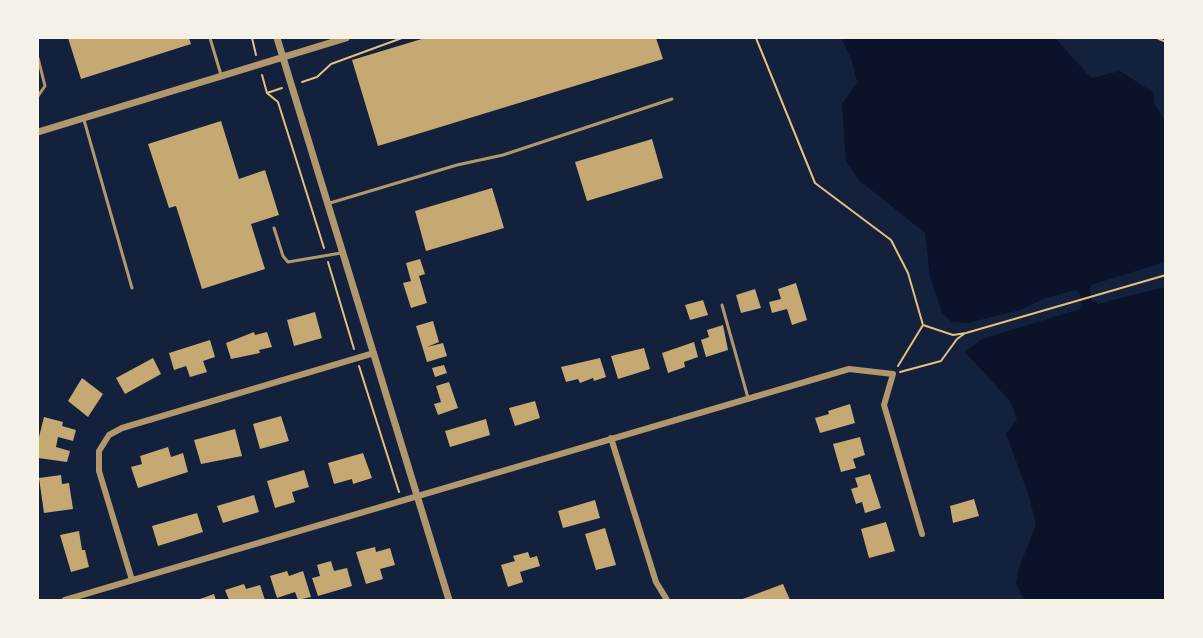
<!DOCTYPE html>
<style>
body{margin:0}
#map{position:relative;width:1203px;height:638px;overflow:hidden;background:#14213d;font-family:"PT Sans",sans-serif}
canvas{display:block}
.frame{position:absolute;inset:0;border:39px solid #f6f1e7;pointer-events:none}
</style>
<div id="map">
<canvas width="1203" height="638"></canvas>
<div class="frame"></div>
</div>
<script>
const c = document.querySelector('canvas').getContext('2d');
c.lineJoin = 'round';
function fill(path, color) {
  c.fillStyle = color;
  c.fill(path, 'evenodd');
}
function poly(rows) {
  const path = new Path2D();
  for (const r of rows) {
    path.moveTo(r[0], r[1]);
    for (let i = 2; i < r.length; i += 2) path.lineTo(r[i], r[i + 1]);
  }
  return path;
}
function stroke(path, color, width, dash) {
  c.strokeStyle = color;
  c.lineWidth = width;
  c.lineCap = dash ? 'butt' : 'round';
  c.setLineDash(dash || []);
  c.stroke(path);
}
const water = poly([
 [841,38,1055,38,1091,78,1120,71,1154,93,1154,103,1165,121,1165,262,1091,285,1090,290,1092,300,1098,304,1165,287,1165,600,1024,599,1016,584,1018,570,1036,525,1029,496,1006,434,1017,419,1010,401,965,352,982,339,1080,309,1083,305,1079,293,1076,290,1045,298,1020,310,968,323,952,322,942,313,930,277,925,233,859,180,846,161,842,104,857,82,852,61]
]);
const building = poly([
 [68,38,189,38,191,44,81,79],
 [425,38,656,38,663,59,378,146,352,60],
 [221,121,239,179,265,170,279,215,251,224,265,269,202,289,176,206,169,208,148,144],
 [652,139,663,178,587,201,575,162],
 [492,188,504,228,426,251,415,211],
 [420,259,425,274,419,276,427,303,411,308,403,283,411,281,406,263],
 [796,283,807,320,792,325,787,309,772,313,769,302,781,299,778,289],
 [755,289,761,308,741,313,736,295],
 [703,300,708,315,690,320,685,305],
 [315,312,322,338,294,346,287,320],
 [433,321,439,342,427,347,443,343,447,356,427,362,416,326],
 [723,325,728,350,706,357,701,340,709,337,707,330],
 [254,332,255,335,267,332,272,347,259,350,260,353,231,359,226,343],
 [210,340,215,357,203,361,207,372,190,377,186,366,174,370,169,353],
 [694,342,698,357,684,362,685,367,668,373,662,353],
 [644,348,650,369,618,379,611,356],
 [153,358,161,374,125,394,116,378],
 [600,358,606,377,594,381,593,378,580,383,578,379,566,382,561,367],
 [444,365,447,373,435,377,432,368],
 [82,378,103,394,88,417,68,401],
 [449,382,458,408,438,415,434,404,441,402,436,386],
 [535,401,540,418,515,426,509,408],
 [850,404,855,423,820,433,815,418,829,414,828,411],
 [281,416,289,441,260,449,253,424],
 [44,417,63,422,62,426,76,430,73,441,58,437,56,447,70,451,67,462,38,458,38,441],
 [486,419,490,435,450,447,445,431],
 [235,429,242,456,201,464,194,440],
 [860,437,865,455,853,459,856,468,841,472,833,444],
 [168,447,171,457,183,453,188,472,138,488,131,467,142,464,140,456],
 [363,453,372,478,353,484,352,479,334,484,328,463],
 [304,470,309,487,292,492,295,502,275,508,267,481],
 [870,474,881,508,865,513,862,502,856,504,851,489,858,487,855,478],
 [61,475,62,484,69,483,73,509,44,513,39,478],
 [254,495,259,512,223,523,217,506],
 [974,499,979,516,953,523,950,506],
 [595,500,600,518,563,528,558,511],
 [197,513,203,532,158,546,152,526],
 [886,522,895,551,869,558,861,529],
 [605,528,616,565,596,570,585,534],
 [79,531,82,550,85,550,89,567,71,572,60,535],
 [375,547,376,552,390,548,395,565,380,569,383,579,366,584,356,552],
 [528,552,530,558,537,556,540,566,520,572,523,582,508,587,501,565,515,561,513,556],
 [331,561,334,571,347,568,352,586,318,596,312,578,320,576,317,565],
 [287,571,289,576,303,571,311,597,298,600,295,592,277,598,270,576],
 [244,584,246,589,260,585,265,600,229,600,225,590],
 [783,584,790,600,740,600],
 [214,594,216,600,197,600]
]);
const path = poly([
 [252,38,256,55],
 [756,38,815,183,891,240,908,273,923,325,898,366],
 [1157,38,1166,42],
 [262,75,267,93,278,102,324,248],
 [302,82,317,77,331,64,402,38],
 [267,93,282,88],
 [328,262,354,349],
 [923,325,953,335,966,333,1166,275],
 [359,366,399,492],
 [900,372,941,361,957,339,964,334]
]);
const service = poly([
 [210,38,221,75],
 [38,58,45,86,38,96],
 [84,120,132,288],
 [330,203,457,165,503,155,672,99],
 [274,228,283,256,288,262,341,253],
 [722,305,748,398]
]);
const minor = poly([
 [611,438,656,582,667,600],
 [132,580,99,471,99,451,109,435,122,428,374,353],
 [65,600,849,369,893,374,884,405,922,534]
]);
const tertiary = poly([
 [277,38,449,600],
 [38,132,346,38]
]);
fill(water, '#0b132b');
fill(building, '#c6a872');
stroke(path, '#e5c07b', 2);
stroke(service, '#b1986c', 3);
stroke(minor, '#b1986c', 6);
stroke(tertiary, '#b1986c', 7);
</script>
